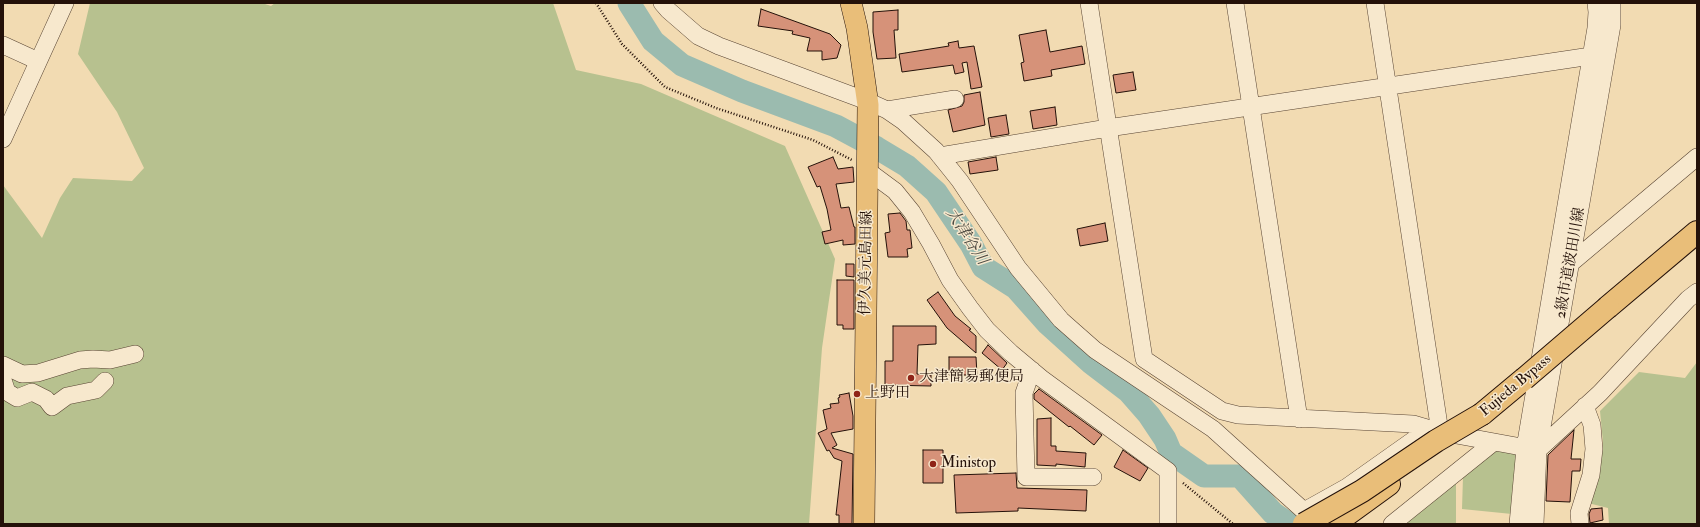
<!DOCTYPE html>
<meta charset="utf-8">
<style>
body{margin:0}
#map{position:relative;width:1700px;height:527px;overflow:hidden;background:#f2dbb2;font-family:"IM FELL Double Pica",serif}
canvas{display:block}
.frame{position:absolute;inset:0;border:4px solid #241109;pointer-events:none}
</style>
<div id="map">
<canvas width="1700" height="527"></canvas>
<div class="frame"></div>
</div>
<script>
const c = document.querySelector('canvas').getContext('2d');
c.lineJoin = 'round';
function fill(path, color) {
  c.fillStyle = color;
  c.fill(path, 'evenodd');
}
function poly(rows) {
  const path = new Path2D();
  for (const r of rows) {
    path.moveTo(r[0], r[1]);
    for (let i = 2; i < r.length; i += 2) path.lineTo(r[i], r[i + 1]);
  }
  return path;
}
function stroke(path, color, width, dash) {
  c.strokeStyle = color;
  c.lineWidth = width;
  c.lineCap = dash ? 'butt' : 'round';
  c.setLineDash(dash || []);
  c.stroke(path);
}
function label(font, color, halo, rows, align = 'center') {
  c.font = font + ' "IM FELL Double Pica","Noto Serif JP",serif';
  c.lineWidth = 3;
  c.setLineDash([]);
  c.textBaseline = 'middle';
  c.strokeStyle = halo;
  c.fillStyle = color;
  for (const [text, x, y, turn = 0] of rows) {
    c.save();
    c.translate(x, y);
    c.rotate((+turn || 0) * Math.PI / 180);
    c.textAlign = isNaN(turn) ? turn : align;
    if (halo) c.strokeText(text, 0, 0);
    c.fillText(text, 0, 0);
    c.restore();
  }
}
const green = poly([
 [90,3,262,3,271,6,275,3,553,3,576,70,641,84,785,146,835,259,822,348,809,524,3,524,3,185,42,238,60,198,73,178,132,181,144,168,117,112,78,54],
 [1697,362,1697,524,1609,524,1608,508,1588,503,1599,475,1603,442,1600,411,1639,372,1685,378],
 [1491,450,1522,451,1512,514,1462,509,1463,477],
 [1456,482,1456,524,1405,524]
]);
const river = poly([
 [629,3,653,41,682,65,742,91,836,126,877,148,907,166,936,192,971,244,983,267,1016,288,1048,324,1090,362,1128,391,1149,415,1165,439,1171,453,1204,476,1240,476,1273,513,1289,524]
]);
const building = poly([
 [761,9,830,34,841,45,837,58,822,60,822,51,807,51,810,38,792,34,793,31,758,26,761,9],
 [898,10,898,30,894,30,896,58,877,59,873,32,873,12,898,10],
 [1046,30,1050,52,1082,46,1085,64,1051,70,1052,76,1024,81,1021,63,1024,62,1019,35,1046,30],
 [958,41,959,48,974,46,982,87,971,89,967,62,962,63,964,72,955,74,953,65,902,72,899,54,949,46,948,43,958,41],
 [1133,72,1136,90,1116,93,1113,75,1133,72],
 [980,92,985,125,953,132,948,110,962,106,964,102,964,95,980,92],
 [1055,107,1057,125,1033,129,1030,111,1055,107],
 [1006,115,1009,134,991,137,988,118,1006,115],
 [833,157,838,169,853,167,854,182,836,184,841,208,849,207,854,227,855,227,855,244,843,245,843,240,825,244,822,232,831,230,827,209,820,186,817,187,808,167,833,157],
 [996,157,998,170,970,174,968,162,996,157],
 [900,213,906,221,907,230,910,230,912,248,907,249,908,257,888,257,885,233,890,232,888,214,900,213],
 [1105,223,1108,241,1080,246,1077,229,1105,223],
 [846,264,854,264,854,277,846,276,846,264],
 [837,280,854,280,854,329,843,329,843,325,837,325,837,280],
 [938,292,955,316,971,329,969,330,976,336,976,353,947,328,927,300,938,292],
 [893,326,936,326,936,344,918,345,917,374,931,375,931,386,885,385,885,361,893,361,893,326],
 [988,345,1007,363,1002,370,982,353,988,345],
 [949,357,976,357,977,375,949,375,949,357],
 [1039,389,1102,435,1094,445,1070,426,1069,427,1034,399,1034,394,1039,389],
 [849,393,853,416,853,429,831,433,837,445,832,448,853,454,852,524,839,524,839,515,836,515,842,461,834,458,829,450,827,451,818,433,827,429,823,410,831,408,830,404,839,403,838,398,840,397,839,395,849,393],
 [1051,418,1051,446,1056,446,1056,451,1086,453,1085,467,1056,464,1056,466,1037,465,1037,419,1051,418],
 [1574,430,1571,459,1581,459,1580,471,1572,471,1570,502,1546,501,1548,455,1574,430],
 [923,450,943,450,943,483,923,483,923,450],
 [1123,450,1148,468,1140,481,1114,467,1123,450],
 [1016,473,1017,488,1087,490,1086,511,1018,508,1018,511,956,513,954,475,1016,473],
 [1602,508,1603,520,1590,523,1589,514,1591,509,1602,508]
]);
const path = poly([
 [596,3,622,44,665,87,716,108,813,140,852,160],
 [1183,483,1233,524]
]);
const minor = poly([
 [662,3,668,10,698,36,719,46,867,101,887,110,903,121,936,151,960,181,1018,268,1061,320,1095,350,1213,429,1304,511,1347,487,1429,429],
 [1089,3,1144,359,1222,411,1238,415,1413,424,1440,432,1538,450,1600,393,1688,299,1697,292],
 [1235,3,1299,419],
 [1375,3,1440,432],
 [3,45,38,61],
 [887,110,955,99],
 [3,139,65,3],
 [940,156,1108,128,1591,56],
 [868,171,895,191,912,212,931,244,950,280,970,308,987,330,1011,353,1041,378,1168,471,1168,524],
 [1571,263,1697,157],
 [3,365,22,374,38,373,80,360,93,359,110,360,135,354],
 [1032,370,1024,393,1026,477,1093,477],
 [3,380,7,392,17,398,32,392,46,399,52,407,67,396,96,390,105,381],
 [1392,524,1494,442],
 [1518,524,1525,448,1596,28,1597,12,1596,3],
 [1535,524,1538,450,1612,25,1612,3],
 [1580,524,1579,513,1591,475,1594,449,1592,425,1585,406]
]);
const major = poly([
 [851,3,857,28,868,105,864,524]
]);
const highway = poly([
 [1608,307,1697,232],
 [1482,414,1524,379],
 [1334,524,1389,484]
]);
const highwayBridge = poly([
 [1524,379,1608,307],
 [1304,524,1362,491,1436,441,1482,414]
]);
const markers = [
 [911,378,4,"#8f2418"],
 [857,394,4,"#8f2418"],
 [933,464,4,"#8f2418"]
];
const streetNames = [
 ["伊久美元島田線",867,263,-89],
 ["2級市道波田川線",1571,263,-80],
 ["Fujieda Bypass",1516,386,-40]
];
const poiNames = [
 ["大津簡易郵便局",919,378],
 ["上野田",865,394],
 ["Ministop",941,464]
];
const waterNames = [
 ["大津谷川",966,237,57]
];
fill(green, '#b7c18f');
stroke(river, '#9bbbaf', 23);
fill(building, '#d69279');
stroke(building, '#241109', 1);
stroke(minor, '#584433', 18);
stroke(major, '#241109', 22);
stroke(highway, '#241109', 24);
stroke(path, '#241109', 2.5, [1, 2]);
stroke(minor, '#f7e8cd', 17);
stroke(major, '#e9be79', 21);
stroke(highway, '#e9be79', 22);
stroke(highwayBridge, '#241109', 24, []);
stroke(highwayBridge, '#e9be79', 22);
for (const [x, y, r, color] of markers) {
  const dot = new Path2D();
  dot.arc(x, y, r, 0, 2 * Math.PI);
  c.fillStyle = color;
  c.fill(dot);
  stroke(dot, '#f7e8cd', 1.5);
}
label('15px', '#241109', '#f7e8cd', streetNames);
label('15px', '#241109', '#f7e8cd', poiNames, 'left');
label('italic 16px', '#4e4c43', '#f7e8cd', waterNames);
</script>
